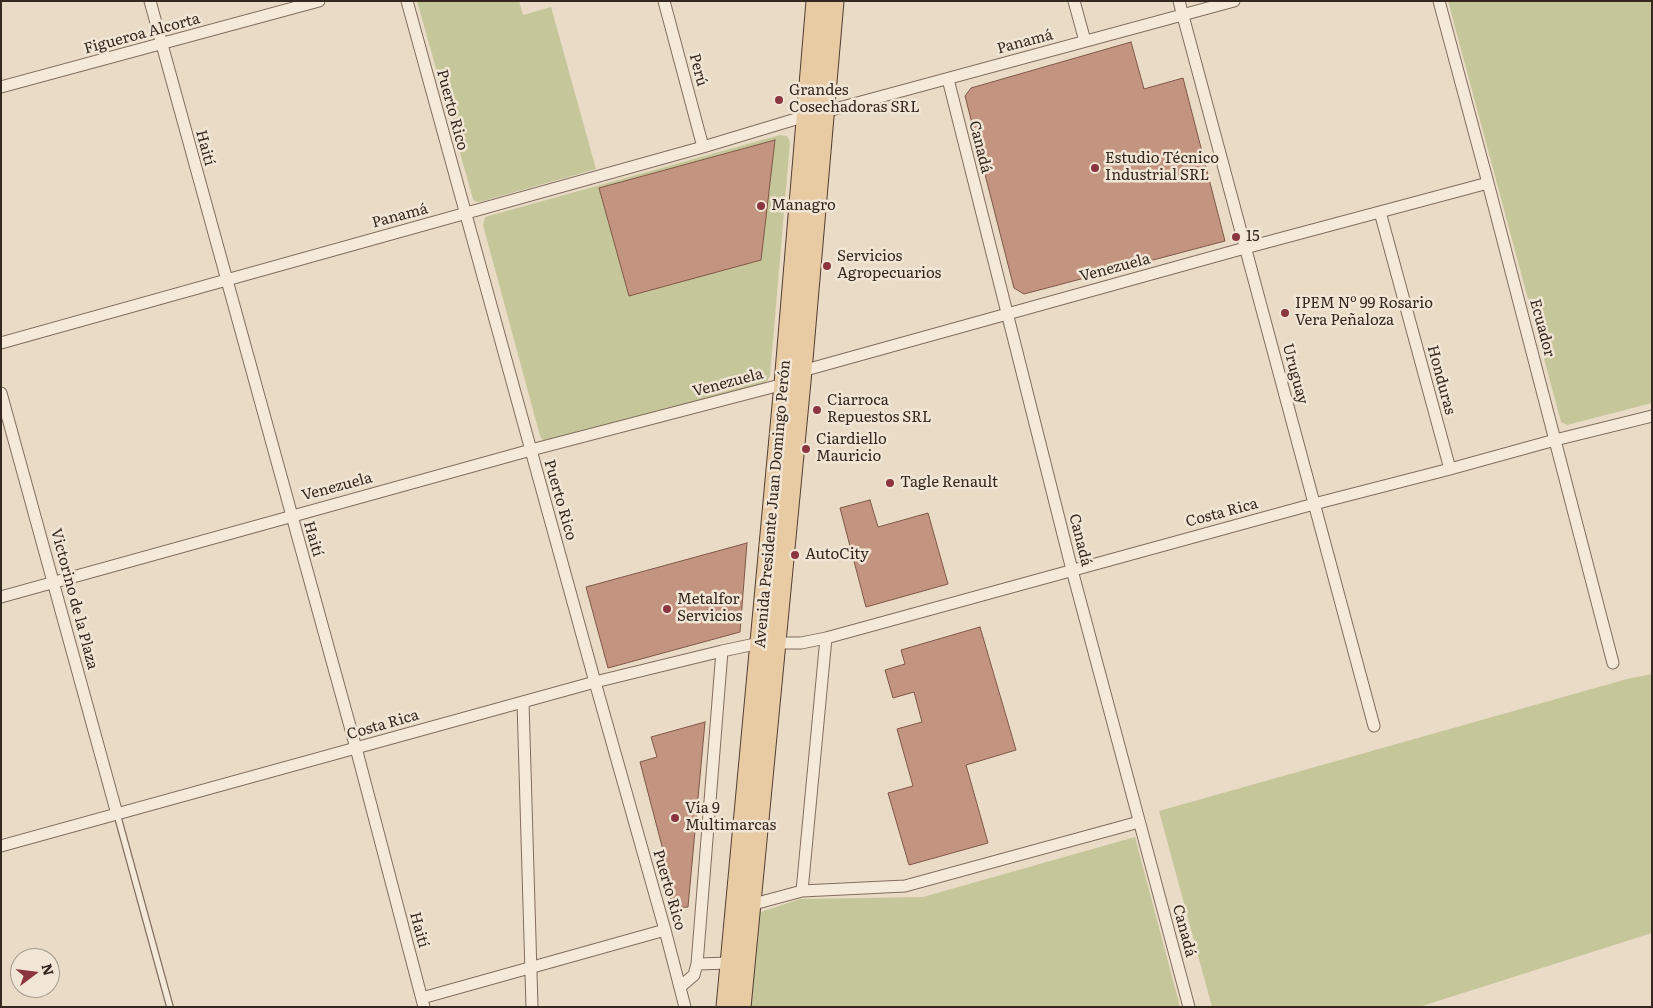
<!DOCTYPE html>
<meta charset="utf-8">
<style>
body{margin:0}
#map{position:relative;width:1653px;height:1008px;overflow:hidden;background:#e9dbc6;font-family:Literata,serif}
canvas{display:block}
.frame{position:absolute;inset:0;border:2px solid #342820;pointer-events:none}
.north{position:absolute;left:10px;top:948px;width:50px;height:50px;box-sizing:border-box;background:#f1e6d5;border:1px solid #a59a8d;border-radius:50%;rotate:75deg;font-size:14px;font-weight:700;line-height:20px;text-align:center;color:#342820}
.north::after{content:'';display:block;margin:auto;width:18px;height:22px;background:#8a353f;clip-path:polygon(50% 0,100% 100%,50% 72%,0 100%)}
</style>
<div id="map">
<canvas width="1653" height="1008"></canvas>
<div class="frame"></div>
<div class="north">N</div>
</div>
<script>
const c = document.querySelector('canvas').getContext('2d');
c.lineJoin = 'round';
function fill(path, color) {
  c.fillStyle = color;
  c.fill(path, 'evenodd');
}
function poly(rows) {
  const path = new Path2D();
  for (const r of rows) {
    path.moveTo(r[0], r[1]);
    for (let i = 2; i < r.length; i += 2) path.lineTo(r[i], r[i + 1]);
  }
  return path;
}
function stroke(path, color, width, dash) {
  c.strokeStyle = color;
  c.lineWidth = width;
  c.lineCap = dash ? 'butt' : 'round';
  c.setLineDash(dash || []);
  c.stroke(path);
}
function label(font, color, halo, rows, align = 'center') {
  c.font = font + ' Literata,serif';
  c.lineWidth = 5;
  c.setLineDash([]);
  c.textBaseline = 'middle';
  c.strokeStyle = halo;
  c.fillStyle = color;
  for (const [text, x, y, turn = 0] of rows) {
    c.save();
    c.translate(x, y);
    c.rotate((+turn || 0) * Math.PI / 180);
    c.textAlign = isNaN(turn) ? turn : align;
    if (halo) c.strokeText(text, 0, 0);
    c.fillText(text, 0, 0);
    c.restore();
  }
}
const green = poly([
 [417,1,519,1,523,15,551,7,596,169,483,201,476,202,473,199],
 [1448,1,1652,1,1652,403,1567,425,1561,422],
 [780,135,787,136,790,142,770,376,767,381,763,384,546,441,543,440,540,436,483,225,485,217],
 [775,140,629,295,599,188],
 [1652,674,1652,933,1419,1007,1212,1007,1159,811,1627,679],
 [1135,837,1180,1007,748,1007,755,914,800,899,923,897]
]);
const building = poly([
 [1131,42,1144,89,1183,78,1225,241,1024,294,1014,288,965,96,971,88,1131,42],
 [775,140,761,260,629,296,599,188,775,140],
 [870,500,878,527,928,513,948,584,866,607,840,508,870,500],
 [747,543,740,632,608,668,586,587,747,543],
 [980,627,1016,750,966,765,988,843,909,865,888,793,913,786,897,729,922,722,914,692,893,698,885,670,905,664,901,650,980,627],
 [705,722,688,907,673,908,665,875,669,873,640,762,657,757,651,737,705,722]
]);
const lane = poly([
 [117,814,170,1007]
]);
const street = poly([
 [150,1,356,748,424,1007],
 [407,1,595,682,665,930,685,1007],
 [664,1,703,147],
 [1074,1,1085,41],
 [1179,1,1374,726],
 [1439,1,1488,183,1613,663],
 [948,79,1072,570,1189,1007],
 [1,87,319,1],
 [824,112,1234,1],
 [1380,212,1450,469],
 [1,343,703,147,806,116],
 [1,393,117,814],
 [1,597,531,450,784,384,802,371,1245,248,1488,183],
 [523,702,532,1007],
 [1,846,595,682,722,651,760,643,801,643,826,638,1314,504,1450,469,1555,440,1652,416],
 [802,891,826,638],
 [750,905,802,891,905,886,1139,822],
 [697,964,730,963],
 [680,987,694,975,697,964,722,651],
 [422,998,665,930]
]);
const primary = poly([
 [726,1007,784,384,816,1],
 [741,1007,802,371,834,1]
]);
const markers = [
 [779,100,5,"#8a353f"],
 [1095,168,5,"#8a353f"],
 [761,206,5,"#8a353f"],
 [1236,237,5,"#8a353f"],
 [827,266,5,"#8a353f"],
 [1285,313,5,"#8a353f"],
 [817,410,5,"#8a353f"],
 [806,449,5,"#8a353f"],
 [890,483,5,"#8a353f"],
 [795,555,5,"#8a353f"],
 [667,609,5,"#8a353f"],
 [675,818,5,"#8a353f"]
];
const streetNames = [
 ["Figueroa Alcorta",142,34,-15],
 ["Panamá",1025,42,-15],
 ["Perú",698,70,75],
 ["Puerto Rico",452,110,75],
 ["Canadá",980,147,76],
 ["Haití",205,148,75],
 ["Panamá",400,216,-15],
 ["Venezuela",1115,268,-15],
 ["Ecuador",1542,328,75],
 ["Uruguay",1295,374,75],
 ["Honduras",1441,380,75],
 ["Venezuela",728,383,-15],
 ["Venezuela",337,487,-15],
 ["Puerto Rico",560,500,74],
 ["Avenida Presidente Juan Domingo Perón",773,504,-85],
 ["Costa Rica",1222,513,-15],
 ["Haití",313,539,74],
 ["Canadá",1080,540,76],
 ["Victorino de la Plaza",74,599,75],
 ["Costa Rica",383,725,-16],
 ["Puerto Rico",669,890,74],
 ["Haití",419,930,75],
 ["Canadá",1184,931,75]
];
const poiNames = [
 ["Grandes",789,91],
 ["Cosechadoras SRL",789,108],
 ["Estudio Técnico",1105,159],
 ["Industrial SRL",1105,176],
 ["Managro",771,206],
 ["15",1246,237],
 ["Servicios",837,257],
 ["Agropecuarios",837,274],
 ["IPEM Nº 99 Rosario",1295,304],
 ["Vera Peñaloza",1295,321],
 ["Ciarroca",827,401],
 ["Repuestos SRL",827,418],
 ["Ciardiello",816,440],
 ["Mauricio",816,457],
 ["Tagle Renault",900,483],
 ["AutoCity",805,555],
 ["Metalfor",677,600],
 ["Servicios",677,617],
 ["Vía 9",685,809],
 ["Multimarcas",685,826]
];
fill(green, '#c6c69b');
fill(building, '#c39580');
stroke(building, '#7f5747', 1);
stroke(lane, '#826d5e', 8);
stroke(street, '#826d5e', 13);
stroke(primary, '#513d32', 21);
stroke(lane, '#f5e9d9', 5.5);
stroke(street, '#f5e9d9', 11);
stroke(primary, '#e8caa3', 19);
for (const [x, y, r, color] of markers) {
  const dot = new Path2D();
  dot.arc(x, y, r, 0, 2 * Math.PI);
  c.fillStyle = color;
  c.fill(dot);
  stroke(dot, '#f1e6d5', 2);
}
label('15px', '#342820', '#f1e6d5', streetNames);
label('15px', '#342820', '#f1e6d5', poiNames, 'left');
</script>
